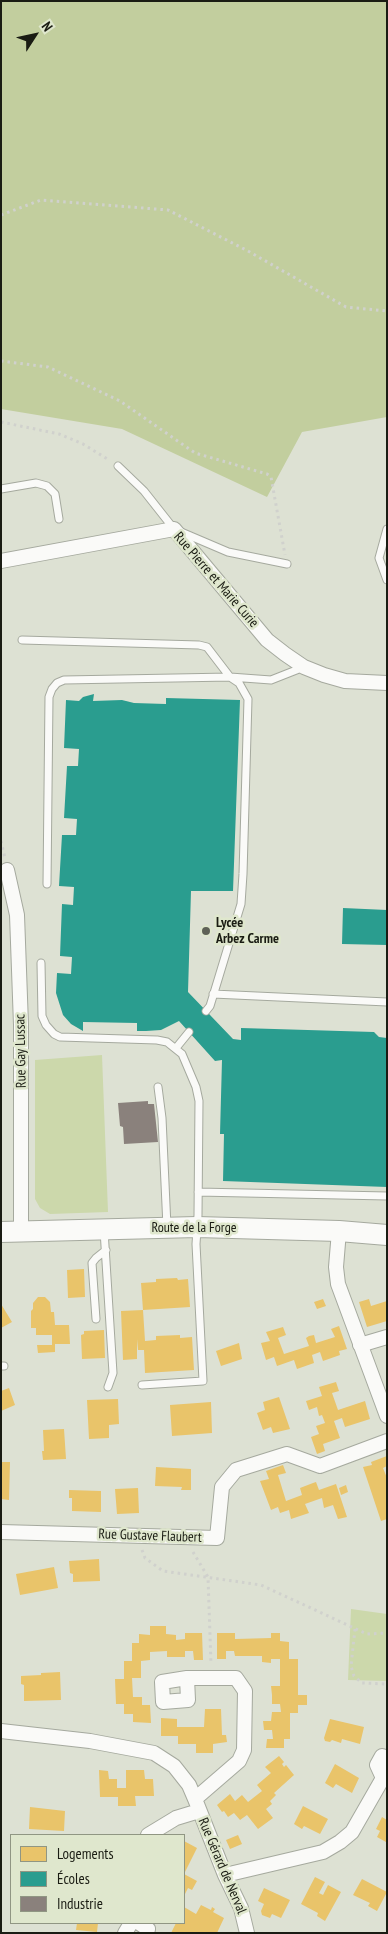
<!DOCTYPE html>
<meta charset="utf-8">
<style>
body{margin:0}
#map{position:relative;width:388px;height:1934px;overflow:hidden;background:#dde1d3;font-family:"PT Sans Narrow",sans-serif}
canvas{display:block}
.frame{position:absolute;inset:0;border:2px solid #1a1c13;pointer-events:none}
.legend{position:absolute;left:10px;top:1834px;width:175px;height:90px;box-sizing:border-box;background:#dfe7cd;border:1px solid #909683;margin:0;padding:6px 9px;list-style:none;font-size:15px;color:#1a1c13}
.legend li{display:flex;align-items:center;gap:10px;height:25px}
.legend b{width:25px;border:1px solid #909683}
.north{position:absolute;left:10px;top:10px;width:50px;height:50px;-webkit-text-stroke:4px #dfe7cd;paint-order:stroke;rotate:55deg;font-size:14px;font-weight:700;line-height:20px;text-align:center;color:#1a1c13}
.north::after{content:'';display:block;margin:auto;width:18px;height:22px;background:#1a1c13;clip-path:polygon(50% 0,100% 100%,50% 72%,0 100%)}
</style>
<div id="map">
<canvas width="388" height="1934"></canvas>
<div class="frame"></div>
<ul class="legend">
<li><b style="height:14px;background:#e9c46a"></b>Logements</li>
<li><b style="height:14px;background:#2a9d8f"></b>Écoles</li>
<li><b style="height:14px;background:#8a817c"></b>Industrie</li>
</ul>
<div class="north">N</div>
</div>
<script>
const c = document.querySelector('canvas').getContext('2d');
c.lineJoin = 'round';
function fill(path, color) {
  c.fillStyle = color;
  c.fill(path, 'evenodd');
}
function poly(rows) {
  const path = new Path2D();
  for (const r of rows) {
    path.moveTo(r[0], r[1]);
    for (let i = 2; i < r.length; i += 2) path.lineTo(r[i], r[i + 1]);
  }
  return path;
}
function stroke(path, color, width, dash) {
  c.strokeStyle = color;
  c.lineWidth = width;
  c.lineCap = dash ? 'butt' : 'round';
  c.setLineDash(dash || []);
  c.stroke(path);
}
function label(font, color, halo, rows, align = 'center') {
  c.font = font + ' "PT Sans Narrow",sans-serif';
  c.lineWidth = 5;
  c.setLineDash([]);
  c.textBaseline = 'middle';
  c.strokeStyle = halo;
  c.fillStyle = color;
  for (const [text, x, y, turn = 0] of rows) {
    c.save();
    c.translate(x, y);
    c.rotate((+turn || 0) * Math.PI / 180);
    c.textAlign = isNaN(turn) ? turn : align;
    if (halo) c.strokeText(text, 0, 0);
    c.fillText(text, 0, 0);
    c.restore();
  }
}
const green = poly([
 [102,1055,108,1212,50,1214,40,1208,35,1199,35,1060],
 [351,1609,387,1614,387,1681,348,1680]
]);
const forest = poly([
 [1,1,387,1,387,417,302,432,267,497,122,429,1,409]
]);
const homes = poly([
 [84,1269,85,1297,68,1298,67,1270],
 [177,1278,178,1280,188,1279,190,1307,143,1310,141,1283,156,1282,156,1279],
 [38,1297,45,1297,50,1302,51,1312,54,1312,55,1325,69,1325,70,1344,55,1344,55,1352,38,1353,37,1345,52,1345,52,1335,36,1335,36,1328,31,1328,31,1311,33,1309,33,1303],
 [323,1299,326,1306,317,1309,314,1302],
 [369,1299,371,1306,387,1301,387,1321,367,1327,359,1302],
 [1,1304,12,1322,1,1328],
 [143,1310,145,1341,156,1340,156,1336,180,1335,180,1338,192,1337,194,1370,145,1373,144,1350,138,1350,137,1339,137,1359,123,1360,121,1311],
 [339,1326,347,1349,339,1351,340,1355,323,1361,320,1352,312,1355,314,1363,297,1369,294,1360,277,1366,274,1357,266,1360,261,1343,270,1341,266,1332,283,1327,286,1335,278,1338,284,1354,309,1346,306,1338,309,1336,314,1335,316,1343,335,1337,331,1329],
 [104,1330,105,1358,82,1359,81,1335,84,1334,84,1331],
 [239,1343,242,1359,221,1366,216,1351],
 [336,1382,339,1391,332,1393,338,1410,365,1401,370,1419,345,1427,342,1418,334,1421,340,1438,323,1444,325,1451,317,1454,311,1437,319,1434,316,1426,325,1423,322,1415,319,1416,317,1407,309,1410,306,1401,322,1396,319,1387],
 [9,1388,15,1405,1,1411,1,1391],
 [279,1397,290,1429,273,1433,271,1427,263,1430,257,1413,265,1410,263,1402],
 [118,1399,119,1424,109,1425,109,1438,89,1439,87,1400],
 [211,1402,212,1433,172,1436,170,1405],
 [64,1429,66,1459,43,1460,42,1451,44,1451,43,1430],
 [387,1456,387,1466,383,1468,387,1478,387,1519,381,1521,363,1467,372,1465,371,1462],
 [1,1462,10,1462,9,1500,1,1499],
 [283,1465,286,1473,278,1475,286,1501,302,1495,300,1488,313,1483,316,1482,319,1490,336,1484,347,1517,338,1519,333,1505,324,1508,322,1498,305,1504,309,1513,291,1519,289,1510,280,1513,278,1507,271,1510,260,1481,269,1479,266,1471],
 [156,1467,191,1469,191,1490,181,1490,182,1487,155,1486],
 [346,1485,348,1492,341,1495,339,1488],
 [138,1488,139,1513,117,1514,115,1489],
 [69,1490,101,1491,101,1512,72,1511,72,1498,69,1498],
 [99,1559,100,1581,73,1582,73,1574,70,1573,69,1561],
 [54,1567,58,1588,20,1595,16,1574],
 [150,1626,166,1626,166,1634,176,1635,176,1640,185,1639,185,1633,202,1633,203,1660,194,1660,193,1651,185,1651,185,1657,167,1657,167,1651,150,1652,150,1660,141,1661,141,1678,132,1678,133,1697,142,1697,142,1705,150,1705,151,1723,133,1722,133,1714,124,1714,124,1704,116,1704,115,1679,124,1679,124,1661,132,1661,132,1643,139,1643,139,1634,150,1635],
 [217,1633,235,1633,235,1639,271,1638,271,1633,280,1633,280,1641,289,1642,289,1659,298,1659,298,1695,307,1695,307,1705,298,1705,298,1713,290,1713,290,1739,284,1739,284,1748,266,1748,267,1739,273,1739,272,1730,264,1730,263,1721,271,1721,272,1712,281,1712,280,1704,272,1704,272,1695,271,1686,280,1686,280,1659,271,1659,271,1663,262,1662,262,1656,235,1656,234,1651,226,1651,226,1659,217,1659],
 [60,1672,61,1700,24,1701,24,1685,21,1684,21,1676,41,1675,41,1673],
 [205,1709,221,1709,222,1735,226,1735,227,1742,213,1744,213,1753,196,1753,196,1744,178,1744,178,1736,161,1736,161,1718,177,1719,177,1727,204,1727],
 [330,1719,364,1727,360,1744,342,1739,341,1743,332,1740,330,1742,325,1741,324,1738],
 [279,1756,284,1762,282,1764,284,1767,286,1765,294,1775,274,1793,276,1795,270,1801,272,1804,266,1809,273,1818,258,1829,247,1815,240,1820,234,1813,228,1817,224,1811,222,1812,217,1805,230,1794,235,1801,242,1795,248,1802,262,1791,257,1785,271,1773,265,1767],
 [335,1764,359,1778,352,1793,336,1784,333,1788,325,1783],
 [99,1770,108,1771,109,1779,117,1779,117,1788,126,1788,126,1770,144,1770,145,1779,153,1779,154,1796,135,1796,136,1806,118,1806,118,1797,100,1797],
 [303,1806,328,1819,320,1834,304,1826,302,1829,294,1824],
 [30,1807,65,1811,64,1831,29,1829],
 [382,1817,387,1820,386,1842,377,1837,380,1831,376,1829],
 [238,1835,242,1844,230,1849,226,1840],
 [184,1841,197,1848,184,1874],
 [184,1874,197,1881,192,1890,188,1888,184,1896],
 [315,1877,325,1882,319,1893,323,1895,328,1885,341,1892,325,1921,317,1916,318,1913,301,1904],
 [362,1879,387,1892,377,1911,368,1906,370,1903,353,1895],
 [264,1888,290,1900,281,1918,272,1914,270,1918,262,1915,261,1911,264,1904,258,1901],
 [201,1905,211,1910,212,1907,215,1909,213,1912,224,1918,217,1933,171,1933,176,1923,184,1923,184,1907,196,1914],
 [77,1923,98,1923,97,1932,76,1930]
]);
const schools = poly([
 [94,694,93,701,122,700,134,703,166,704,166,698,240,700,233,891,191,891,188,992,233,1039,241,1040,241,1028,374,1032,379,1037,387,1038,387,1187,223,1181,224,1134,220,1134,222,1060,215,1061,179,1021,161,1030,146,1031,137,1031,137,1023,83,1022,83,1031,71,1024,63,1015,56,993,57,973,71,974,72,957,60,956,62,904,73,905,74,887,59,886,62,835,76,835,77,819,64,818,67,766,78,766,79,749,64,748,66,700,79,701,83,697],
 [343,908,387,910,387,945,342,944]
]);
const industry = poly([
 [148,1101,148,1104,154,1104,158,1142,124,1144,123,1127,120,1126,118,1103]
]);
const path = poly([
 [1,215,41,200,168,210,248,251,346,307,387,311],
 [1,361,48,367,120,401,195,453,267,474,271,477,285,555],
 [1,422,59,434,83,444,109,460],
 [1,841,5,858],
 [142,1550,145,1558,163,1571,261,1585,367,1634,387,1633],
 [193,1552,208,1577,211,1664],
 [355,1629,351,1666,354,1676,362,1683,387,1684]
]);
const service = poly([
 [118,466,144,491,174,529,228,552,287,564],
 [1,489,36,483,47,486,55,494,59,519],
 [387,529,379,558,387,580],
 [22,640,199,645,207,647,230,677,271,680,304,667],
 [47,884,49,697,52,689,57,683,64,680,230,677,239,683,248,699,243,874,241,904,210,1006,206,1011],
 [41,963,42,1016,46,1025,54,1034,60,1037,157,1040,167,1042,182,1054,196,1087,199,1101,198,1215,196,1244,203,1381,142,1385],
 [213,994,387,1002],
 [176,1048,189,1032],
 [158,1087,162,1118,167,1227],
 [198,1192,387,1196],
 [104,1230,113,1373,108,1387],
 [96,1319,92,1263,96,1258,106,1250],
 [1,1366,4,1366]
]);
const minor = poly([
 [1,561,174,529,267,640,285,654,304,667,324,675,345,681,387,683],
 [7,870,17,915,21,1025,21,1232],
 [339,1231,336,1267,338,1284,387,1416],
 [360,1345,387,1337],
 [1,1532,217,1538,222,1487,236,1470,287,1454,320,1466,387,1441],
 [187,1678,188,1700,163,1702,162,1682,187,1678,236,1678,245,1691,244,1750,239,1761,195,1799],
 [1,1731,90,1741,154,1753,174,1766,189,1785,195,1799,225,1875,241,1908,247,1933],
 [383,1778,377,1765,382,1756,387,1758],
 [148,1835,176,1818,199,1811],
 [225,1875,323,1852,340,1842,352,1832,387,1771],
 [139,1923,148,1929,147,1933],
 [125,1933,131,1923]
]);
const secondary = poly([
 [1,1232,197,1227,339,1231,387,1235]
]);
const markers = [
 [206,931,5,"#5e6156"]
];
const streetNames = [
 ["Rue Pierre et Marie Curie",216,580,49],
 ["Rue Gay Lussac",21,1051,-91],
 ["Route de la Forge",194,1228],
 ["Rue Gustave Flaubert",150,1536,2],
 ["Rue Gérard de Nerval",222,1866,67]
];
const poiNames = [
 ["Lycée",216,923],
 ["Arbez Carme",216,939]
];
fill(green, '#ccd8ab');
fill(forest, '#c2ce9e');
fill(homes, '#e9c46a');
fill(schools, '#2a9d8f');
fill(industry, '#8a817c');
stroke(service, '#a5a99e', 9);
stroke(minor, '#a5a99e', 16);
stroke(secondary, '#a5a99e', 22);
stroke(path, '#d0d1cd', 3, [2.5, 4]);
stroke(service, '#fafaf8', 7);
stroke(minor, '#fafaf8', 14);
stroke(secondary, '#fafaf8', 20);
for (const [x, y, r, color] of markers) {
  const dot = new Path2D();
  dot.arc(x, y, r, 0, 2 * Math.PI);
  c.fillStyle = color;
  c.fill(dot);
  stroke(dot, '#dfe7cd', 2);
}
label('14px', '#1a1c13', '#dfe7cd', streetNames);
label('bold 14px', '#1a1c13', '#dfe7cd', poiNames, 'left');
</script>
